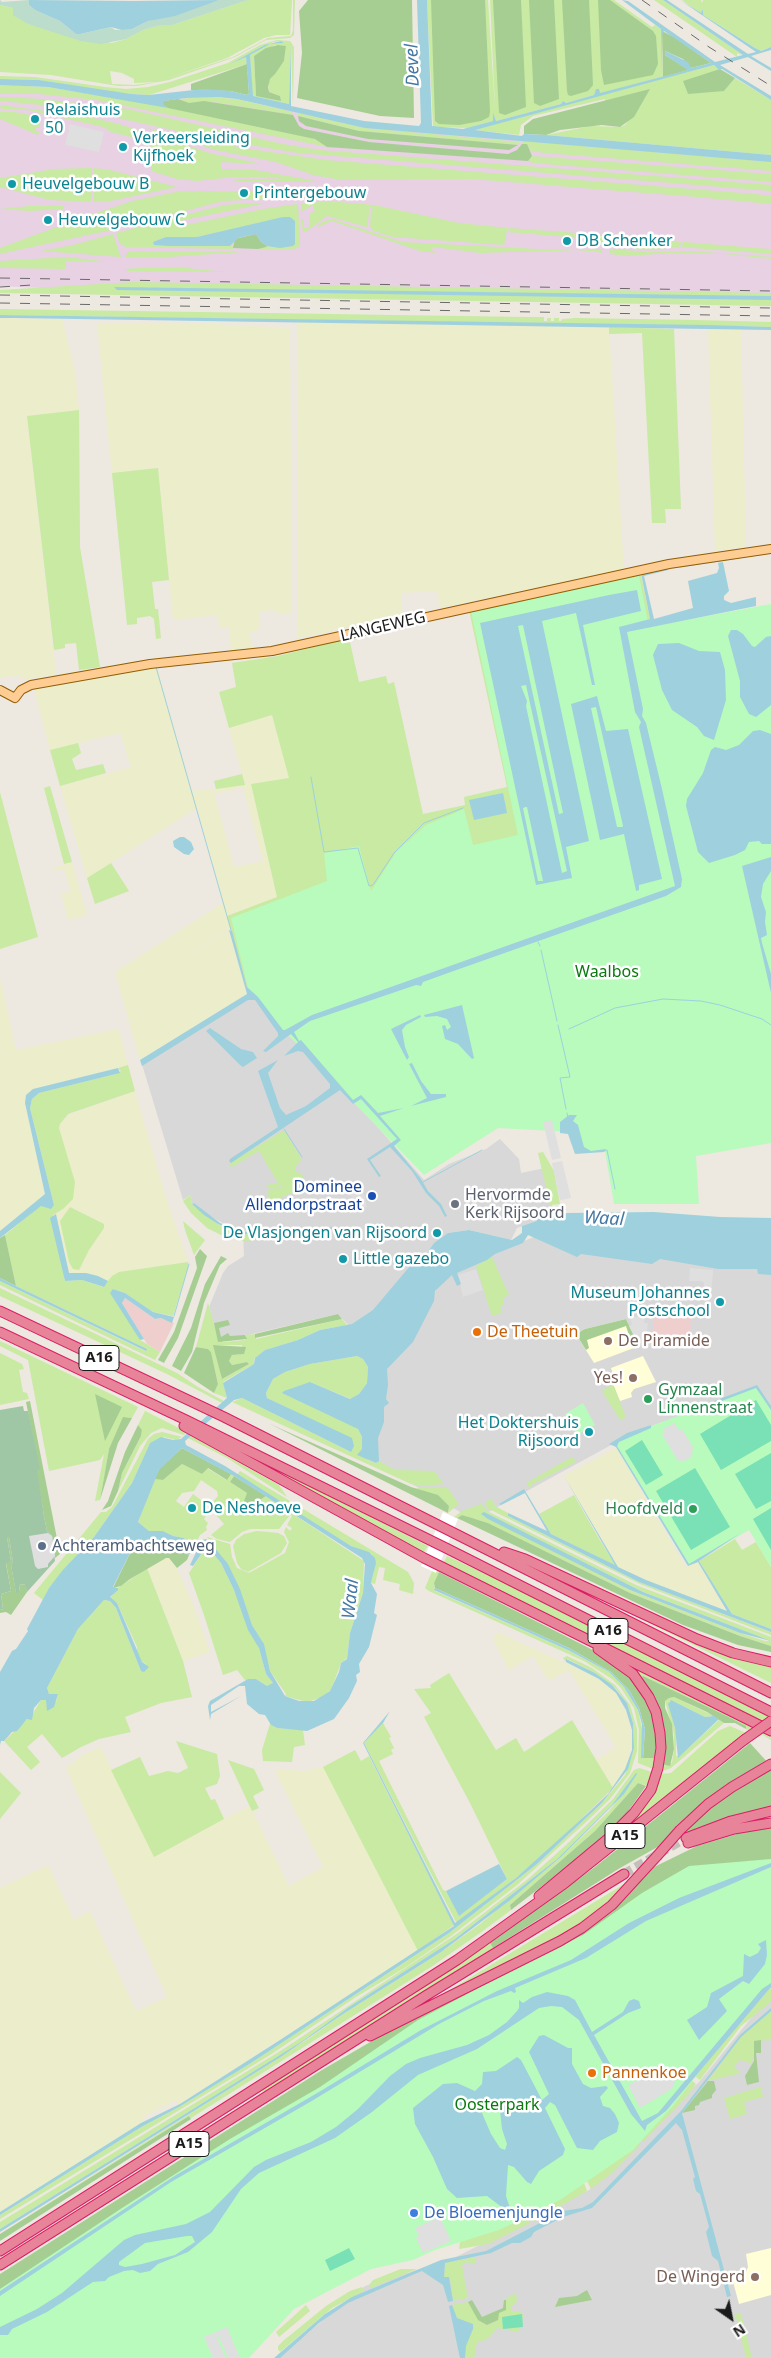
<!DOCTYPE html>
<style>
body{margin:0}
#map{position:relative;width:771px;height:2358px;overflow:hidden;background:#ede8e0;font-family:"Noto Sans",sans-serif}
canvas{display:block}
.north{position:absolute;left:706px;top:2293px;width:50px;height:50px;-webkit-text-stroke:4px #fff;paint-order:stroke;rotate:147deg;font-size:14px;font-weight:700;line-height:20px;text-align:center;color:#1b1b1b}
.north::after{content:'';display:block;margin:auto;width:18px;height:22px;background:#1b1b1b;clip-path:polygon(50% 0,100% 100%,50% 72%,0 100%)}
</style>
<div id="map">
<canvas width="771" height="2358"></canvas>
<div class="north">N</div>
</div>
<script>
const c = document.querySelector('canvas').getContext('2d');
c.lineJoin = 'round';
function fill(path, color) {
  c.fillStyle = color;
  c.fill(path, 'evenodd');
}
function poly(rows) {
  const path = new Path2D();
  for (const r of rows) {
    path.moveTo(r[0], r[1]);
    for (let i = 2; i < r.length; i += 2) path.lineTo(r[i], r[i + 1]);
  }
  return path;
}
function stroke(path, color, width, dash) {
  c.strokeStyle = color;
  c.lineWidth = width;
  c.lineCap = dash ? 'butt' : 'round';
  c.setLineDash(dash || []);
  c.stroke(path);
}
function label(font, color, halo, rows, align = 'center') {
  c.font = font + ' "Noto Sans",sans-serif';
  c.lineWidth = 5;
  c.setLineDash([]);
  c.textBaseline = 'middle';
  c.strokeStyle = halo;
  c.fillStyle = color;
  for (const [text, x, y, turn = 0] of rows) {
    c.save();
    c.translate(x, y);
    c.rotate((+turn || 0) * Math.PI / 180);
    c.textAlign = isNaN(turn) ? turn : align;
    if (halo) c.strokeText(text, 0, 0);
    c.fillText(text, 0, 0);
    c.restore();
  }
}
const residential = poly([
 [252,993,292,1029,424,1180,449,1164,486,1149,500,1139,519,1159,521,1173,545,1168,554,1216,517,1228,511,1240,469,1230,448,1233,424,1255,373,1315,350,1327,338,1314,218,1342,209,1307,223,1273,228,1266,244,1256,243,1233,209,1216,194,1203,192,1204,190,1195,183,1200,141,1061],
 [539,1235,771,1263,771,1409,668,1420,633,1433,474,1520,379,1465,374,1452,385,1363,431,1299,446,1272],
 [769,1996,771,1996,771,2358,277,2358,365,2286,452,2259,589,2190,699,2082]
]);
const commercial = poly([
 [125,1298,155,1319,161,1318,174,1323,160,1352,147,1344,122,1303],
 [658,1310,691,1315,690,1341,652,1340,654,1319]
]);
const industrial = poly([
 [0,83,148,102,201,94,361,123,771,158,771,298,104,291,0,286]
]);
const education = poly([
 [626,1319,639,1346,594,1363,576,1334,585,1329],
 [643,1356,656,1382,634,1389,631,1393,632,1397,620,1401,611,1379,614,1377,611,1368],
 [771,2248,771,2295,739,2304,732,2278,745,2275,748,2267,746,2254]
]);
const farmland = poly([
 [0,318,62,319,75,371,79,410,27,416,56,674,27,679,18,676,0,677],
 [298,322,609,327,624,569,439,608,438,591,401,593,402,616,298,638],
 [97,324,211,324,290,328,292,613,276,614,276,610,260,611,260,629,250,633,251,648,231,651,229,627,219,628,218,615,173,620,158,468,112,473],
 [708,329,741,330,746,546,715,551],
 [157,667,192,791,213,789,234,867,263,861,243,787,216,794,216,789,245,784,229,728,272,715,290,778,251,784,277,897,227,916,230,928,175,963,229,930,247,994,140,1060,115,972,223,903,197,808,87,878,60,786,131,767,120,733,50,750,34,689],
 [72,862,87,915,68,920,61,894,71,891,64,869,55,871,54,868],
 [0,977,16,1050,119,1029,128,1065,29,1092,25,1103,45,1194,0,1231],
 [135,1091,166,1198,188,1262,119,1272,108,1281,86,1273,69,1273,56,1214,63,1209,60,1124,68,1115],
 [71,1207,103,1224,104,1228,89,1250,79,1270,60,1221],
 [616,1448,686,1567,698,1561,727,1611,646,1580,618,1567,564,1476],
 [166,1558,169,1558,177,1568,194,1607,210,1652,183,1661,147,1568],
 [497,1632,596,1677,616,1693,628,1716,632,1743,627,1765,613,1788,596,1760,616,1747,569,1670,549,1681,533,1656,509,1670,493,1640],
 [101,1747,154,1856,197,1832,250,1806,289,1886,323,1867,274,1769,305,1771,323,1767,418,1951,180,2104,178,2105,176,2100,143,2117,145,2121,0,2212,0,1888,48,1865,74,1920,90,1911,136,2011,167,1997,66,1768,84,1754]
]);
const grass = poly([
 [248,0,292,0,290,35,276,35,264,38,227,58,165,79,233,57,268,38,291,36,293,30,293,0,295,0,294,35,290,38,266,40,235,57,169,80,137,86,118,86,51,75,0,72,0,5,13,8,28,24,112,43,126,39,143,30,161,25,172,25],
 [110,71,122,73,134,79,134,83,158,82,134,85,112,84],
 [427,0,488,0,495,109,490,0,614,0,652,27,655,25,661,29,663,77,600,94,596,90,594,95,566,103,563,101,561,104,496,121,493,112,493,121,468,128,433,127],
 [654,0,663,0,743,55,737,53,737,57],
 [682,0,701,0,702,3,703,0,771,0,771,47,760,51,703,15,703,9,701,14],
 [277,40,290,41,294,47,293,106,291,45,289,104,252,96,250,55,270,44,284,43,281,41,273,42,230,64,246,57,247,64,149,95,115,93,39,80,0,79,0,76,35,77,105,87,126,89,148,87,170,82,228,63,260,45],
 [275,45,286,46,284,61,268,82,269,92,280,96,256,96,254,56],
 [714,65,719,70,724,91,735,78,771,100,771,155,546,135,591,126,620,127,625,125,639,107,649,90,605,102,605,99,533,116,521,125,519,135,475,130,475,128],
 [0,85,48,87,151,104,316,139,327,147,96,100,39,94,0,94],
 [0,97,42,99,128,109,283,144,319,150,771,185,771,191,298,153,214,139,104,115,41,105,0,101],
 [206,97,237,99,292,112,293,115,214,102,189,103,178,99],
 [0,105,85,116,119,124,213,154,262,164,221,162,221,169,255,170,321,182,234,182,236,179,285,179,261,177,234,177,197,181,177,179,151,171,152,162,157,161,153,160,154,154,165,157,166,152,150,148,151,142,111,132,103,127,23,109,1,109],
 [0,112,14,112,41,117,30,116,29,119,40,121,40,128,36,128,35,131,39,132,38,135,0,119],
 [298,113,365,128,519,142,518,145,359,131,298,116],
 [145,128,243,148,326,160,755,194,771,196,771,204,685,196,684,194,684,196,607,190,606,188,605,190,523,183,521,179,521,183,472,179,341,180,313,175,276,162,215,150],
 [523,141,771,162,771,171,545,153,531,151,527,144,522,144],
 [532,156,771,174,771,182,533,163,528,161],
 [92,168,91,202,50,200,0,187,0,178,54,169],
 [94,168,110,170,177,187,111,201,94,202],
 [181,191,258,192,312,197,223,201,117,229,99,220,96,213,132,201],
 [328,201,374,205,459,223,507,228,507,231,504,245,393,237,374,231,370,227,371,209,374,208,370,207,367,227,327,216,307,231,303,231,301,219,304,219,303,228,309,228,310,213,315,212,313,205,301,212,301,204],
 [251,203,267,203,180,221,181,226,263,209,298,204,300,246,293,250,258,249,267,246,280,248,293,246,290,217,287,217,197,237,166,237,153,242,154,245,169,246,232,245,234,249,126,247,120,244,116,233,224,205],
 [30,206,63,206,64,209,30,211,0,209],
 [94,213,99,225,112,230,0,254,0,248],
 [332,219,402,242,576,251,602,249,601,253,595,251,543,251,480,253,433,247,432,251,438,253,420,251,332,221,315,228,322,222],
 [509,228,603,235,603,244,594,243,593,239,508,232],
 [113,234,121,257,41,251,73,245],
 [605,235,680,242,681,242,680,247,646,250,604,244],
 [684,242,768,249,771,250,771,254,681,247],
 [610,249,652,252,692,251,771,257,771,259,725,254,670,253,628,256,610,254],
 [134,251,244,252,153,258,125,257,128,252],
 [67,257,111,262,66,261,65,269,0,268,0,261],
 [159,267,176,267,226,272,128,271,124,269],
 [134,282,771,293,771,306,0,293,0,290],
 [0,309,527,317,544,317,544,321,547,321,547,318,551,318,551,321,554,321,554,318,559,318,559,321,561,321,562,319,576,318,696,320,771,322,771,327,0,315],
 [609,327,674,329,681,509,665,509,666,523,652,523,642,333,609,334],
 [79,410,80,547,100,667,79,670,76,643,65,644,65,648,54,650,27,416],
 [158,468,169,580,152,582,155,609,158,609,161,638,156,639,154,619,150,616,137,618,137,624,127,625,112,473],
 [641,575,650,619,643,621,675,886,253,992,247,987,227,916,277,897,251,784,289,778,272,715,229,728,219,692,236,687,232,663,278,656,349,638,359,682,386,676,388,684,394,682,423,814,465,805,464,797,507,787,469,610],
 [78,743,81,753,72,759,76,770,103,764,106,773,60,786,50,750],
 [242,774,245,785,216,789,214,781],
 [50,786,72,862,64,864,44,788],
 [0,792,38,937,0,949],
 [111,863,129,891,95,904,87,878],
 [128,1065,135,1091,68,1114,60,1124,59,1128,75,1182,73,1199,63,1209,53,1215,65,1281,82,1280,103,1287,112,1276,119,1272,188,1262,188,1268,173,1316,153,1312,125,1293,113,1289,140,1340,160,1352,155,1360,0,1285,0,1281,145,1351,147,1349,16,1286,5,1235,41,1205,48,1208,54,1205,30,1108,32,1099,39,1093,116,1074,121,1071,118,1068],
 [284,1130,300,1156,301,1161,297,1164,295,1171,303,1175,304,1183,300,1189,282,1197,277,1202,269,1203,268,1189,281,1188,281,1182,280,1187,267,1188,266,1185,278,1183,259,1151,232,1167,229,1164],
 [543,1152,554,1171,560,1204,550,1205,538,1153],
 [190,1195,192,1204,218,1224,244,1234,279,1236,279,1238,244,1241,221,1235,207,1228,191,1213,183,1201],
 [70,1207,104,1224,104,1228,89,1250,79,1270,73,1269,69,1262,60,1221],
 [183,1221,205,1240,194,1255,185,1230],
 [492,1257,509,1295,503,1298,504,1305,500,1307,502,1313,492,1316,476,1266],
 [0,1288,177,1373,198,1387,224,1401,222,1403,167,1374,0,1296],
 [208,1303,216,1331,223,1342,246,1340,246,1335,255,1334,256,1339,342,1319,347,1325,320,1330,298,1340,265,1350,254,1359,254,1364,223,1382,227,1398,214,1393,218,1383,211,1352,208,1349,196,1347],
 [214,1345,242,1345,244,1354,232,1355,229,1361,232,1365,247,1362,249,1364,222,1379],
 [0,1341,138,1407,132,1418,126,1417,109,1449,100,1500,95,1501,104,1454,100,1460,49,1471,28,1360,0,1346],
 [0,1353,22,1364,24,1369,19,1370,23,1392,27,1393,29,1399,0,1405],
 [357,1356,363,1359,368,1367,367,1383,359,1394,351,1399,310,1382,358,1429,362,1437,362,1449,368,1460,376,1463,379,1461,395,1470,434,1471,444,1484,421,1486,411,1484,232,1402,242,1398,351,1452,288,1408,267,1398,266,1393,273,1379,285,1372,310,1364],
 [613,1384,625,1415,625,1418,620,1420,602,1391],
 [145,1411,187,1432,184,1435,162,1428,151,1433,140,1446,118,1491,122,1473,141,1436,142,1430,138,1425],
 [162,1432,182,1437,176,1440,164,1437,150,1443,132,1483,94,1537,49,1588,43,1600,34,1593,101,1512,106,1512,112,1507,148,1439,154,1434],
 [191,1436,279,1485,287,1497,227,1458,188,1438],
 [241,1452,428,1546,424,1552,293,1483],
 [572,1457,576,1462,531,1485,531,1487,530,1488,526,1483],
 [182,1464,202,1474,207,1468,226,1480,231,1474,234,1476,230,1482,247,1493,246,1509,266,1496,364,1561,363,1593,350,1633,347,1658,341,1663,331,1690,320,1698,307,1702,285,1696,286,1694,270,1671,262,1641,252,1625,231,1571,207,1537,230,1544,232,1557,237,1568,249,1573,285,1553,289,1542,284,1532,286,1527,290,1531,292,1528,287,1525,292,1516,290,1515,279,1529,250,1529,242,1532,230,1542,217,1539,211,1535,224,1524,211,1509,211,1504,218,1496,217,1491,201,1480,194,1491,182,1493,176,1501,184,1507,193,1494,201,1500,203,1504,202,1508,208,1512,204,1519,208,1523,206,1527,207,1530,200,1535,193,1548,184,1538,173,1536,163,1531,149,1531,138,1522,154,1479,163,1480],
 [240,1471,408,1572,414,1583,413,1594,399,1590,400,1584,383,1580,385,1568,379,1567,375,1584,371,1583,374,1571,372,1554,351,1546,268,1495,237,1475],
 [447,1487,459,1504,448,1513,449,1506,416,1488],
 [574,1495,598,1537,616,1566,551,1534,539,1514],
 [492,1499,495,1506,508,1513,508,1516,639,1582,771,1632,771,1635,640,1584,487,1508,485,1502],
 [481,1504,487,1511,636,1585,771,1637,771,1646,740,1636,630,1593,488,1523,462,1515,457,1518,454,1517,462,1511],
 [481,1513,484,1513,643,1592,770,1641,765,1641,740,1633,630,1590],
 [257,1531,278,1533,284,1536,287,1543,281,1553,248,1572,241,1569,237,1563,233,1546,236,1540,244,1534],
 [735,1539,742,1550,756,1542,771,1567,771,1629,732,1614,699,1561],
 [207,1546,221,1563,234,1590,259,1648,266,1674,273,1683,271,1685,267,1686,256,1679,245,1680,237,1670,223,1675,204,1615,189,1573],
 [447,1556,516,1588,771,1718,771,1728,444,1562],
 [147,1568,183,1661,192,1697,161,1703,125,1717,131,1732,99,1739,81,1747,62,1758,42,1734,27,1747,40,1762,31,1770,4,1741,32,1715,41,1700,45,1699,47,1701,56,1702,58,1694,49,1694,47,1688,78,1629,104,1600,110,1601,116,1608,141,1671,146,1664,142,1662,137,1652,137,1647,117,1603,110,1598,118,1588],
 [433,1569,439,1572,434,1583,435,1591,570,1651,609,1672,624,1687,638,1710,643,1733,641,1758,655,1758,653,1769,638,1763,639,1730,634,1708,621,1688,612,1679,584,1661,429,1591,425,1588],
 [576,1587,722,1652,749,1662,771,1666,771,1683],
 [567,1656,592,1668,615,1685,630,1705,637,1729,637,1751,630,1773,610,1799,585,1823,517,1885,451,1936,406,1967,356,1997,270,2055,0,2219,0,2215,143,2126,179,2107,251,2063,449,1933,537,1864,602,1803,625,1775,634,1748,633,1723,627,1703,616,1689,595,1673,567,1659,566,1662,563,1658],
 [621,1661,743,1722,771,1738,771,1740,761,1734,759,1736,746,1729,746,1726,729,1717,643,1676,642,1677,646,1688],
 [449,1673,496,1750,516,1738,524,1752,572,1720,613,1788,540,1859,457,1924,364,1743,383,1723,391,1737,389,1738,394,1748,391,1750,393,1754,379,1761,443,1890,446,1891,459,1915,507,1879,470,1803,424,1717,431,1713,414,1689,431,1688,430,1685],
 [674,1697,714,1716,705,1717,677,1703,669,1701,676,1733,676,1756,680,1756,719,1720,724,1723,671,1768,663,1771,660,1771,662,1764,672,1763,674,1749,674,1734,665,1701,669,1698],
 [270,1724,277,1728,303,1730,305,1745,294,1747,292,1762,263,1761,262,1750],
 [730,1726,746,1733,606,1844,659,1774,671,1773,718,1731],
 [176,1741,217,1754,220,1776,217,1784,205,1788,211,1800,215,1799,224,1819,154,1857,111,1770,140,1757,149,1776,168,1771,178,1773,188,1768],
 [355,1750,361,1761,369,1756,454,1925,418,1951,323,1767],
 [228,1760,254,1769,264,1790,253,1796,259,1808,252,1811],
 [639,1768,652,1772,648,1786,638,1783,595,1831,510,1905,511,1910,480,1933,434,1965,191,2118,189,2116,0,2234,308,2039,343,2014,441,1952,480,1924,562,1856,609,1811,633,1781,612,1805,557,1859,455,1939,349,2007,304,2040,0,2229,0,2222,282,2050,458,1933,528,1879,566,1845,613,1799,634,1770],
 [0,1772,21,1793,0,1819],
 [634,1878,592,1916,566,1933,415,2011],
 [490,1943,493,1948,264,2092,261,2090,410,1997],
 [771,1987,771,2002,741,2026,700,2080,695,2076],
 [771,2011,771,2040,754,2041,752,2066,750,2063,740,2060,734,2067,741,2073,708,2081,741,2037],
 [691,2080,696,2084,688,2095,643,2142,641,2138],
 [761,2087,763,2097,744,2102,747,2114,730,2119,724,2098],
 [635,2134,640,2145,612,2173,591,2189,586,2179],
 [583,2180,587,2191,533,2222,528,2211],
 [522,2209,530,2223,488,2244,459,2249,460,2242],
 [476,2257,475,2264,467,2262,462,2265,468,2298,453,2301,450,2278,444,2278,445,2263],
 [401,2269,417,2269,371,2288,369,2285,373,2280],
 [362,2287,364,2291,332,2308,280,2352,278,2349,278,2346,283,2341,326,2306,350,2291],
 [516,2293,517,2301,512,2306,512,2310,513,2312,521,2312,524,2316,524,2322,523,2324,522,2315,503,2329,520,2327,518,2332,497,2328,488,2339,477,2342,474,2358,465,2358,466,2343,473,2329,457,2318,452,2305,468,2302,478,2320,489,2325,496,2321,499,2313,506,2310,506,2301,504,2300],
 [306,2305,310,2311,279,2337,276,2332],
 [741,2313,752,2358,746,2358,736,2317,730,2316]
]);
const forest = poly([
 [308,0,412,0,414,118,380,116,297,98,302,53,299,11],
 [431,0,485,0,490,112,489,117,481,121,459,125,439,124,435,121],
 [493,0,521,0,526,107,505,115,499,113],
 [529,0,554,0,559,99,540,106,534,103],
 [562,0,589,0,593,85,588,91,571,96,568,95,567,91],
 [598,0,610,0,653,31,656,36,658,64,653,75,604,85,601,70],
 [662,31,674,37,711,63,691,68,683,59,665,51,665,55,689,70,663,77],
 [278,45,286,46,284,61,275,74,270,79,268,87,269,92,280,96,281,101,256,96,254,56,266,48],
 [247,64,249,93,247,95,230,91,191,90,191,84],
 [720,69,735,78,724,91,688,94,683,81],
 [650,89,634,117,620,127,602,125,560,130,546,135,524,134,524,126,533,119],
 [178,99,189,103,204,101,293,115,299,126,304,129,369,142,508,154,517,150,522,144,527,144,532,156,528,161,327,147,315,139,168,108,162,104,164,101],
 [298,116,359,131,518,145,509,150,368,139,306,126,299,121],
 [256,234,261,242,267,246,266,247,258,249,233,248,235,239],
 [5,1235,16,1286,0,1278,0,1238],
 [200,1249,207,1256,178,1338,164,1363,158,1360,174,1332,197,1268,195,1257],
 [221,1256,227,1259,220,1265,214,1279,204,1303,192,1352,181,1371,172,1366,191,1328,205,1284],
 [338,1314,342,1319,255,1338,255,1334],
 [626,1319,639,1346,633,1348,626,1326,587,1340,589,1348,586,1350,576,1334,585,1329],
 [228,1320,230,1325,219,1328,221,1337,228,1333,230,1336,245,1335,247,1339,218,1342,214,1323],
 [213,1345,246,1347,244,1354,232,1355,229,1361,232,1365,247,1362,249,1364,222,1379],
 [196,1347,208,1349,211,1352,218,1384,214,1393,184,1373],
 [95,1394,122,1407,105,1441],
 [30,1401,60,1554,55,1558,52,1536,47,1531,44,1516,36,1469,39,1468,26,1402],
 [123,1417,132,1418,118,1443,100,1500,109,1449],
 [270,1424,411,1487,438,1495,449,1506,448,1513],
 [138,1425,142,1430,141,1436,122,1473,118,1491,111,1506,102,1510,108,1501,125,1452],
 [182,1448,231,1474,227,1480,208,1468,202,1474,182,1464,163,1480,154,1479,160,1468],
 [234,1476,266,1496,246,1509,243,1504,247,1493,230,1482],
 [462,1515,488,1523,630,1593,740,1636,771,1646,771,1652,738,1645,683,1625,457,1518],
 [7,1537,9,1537,13,1562,11,1565,16,1592,20,1592,19,1585,26,1584,27,1592,11,1615,6,1612,0,1613,0,1610,3,1609,1,1594,11,1591,6,1563,11,1561],
 [147,1540,156,1548,175,1548,189,1555,187,1560,177,1568,169,1558,166,1558,130,1579,121,1586,113,1588,135,1543],
 [439,1572,591,1649,627,1674,639,1688,650,1707,657,1734,655,1758,643,1758,645,1729,639,1708,629,1690,611,1672,569,1648,435,1588,434,1583],
 [643,1676,729,1717,746,1726,746,1729,735,1723,724,1723,707,1712,674,1697,669,1698,665,1701,665,1708,672,1724,674,1749,670,1766,662,1764,663,1751,642,1677],
 [750,1743,769,1764,754,1772,663,1844,620,1868,493,1948,490,1943,595,1867],
 [771,1770,771,1807,724,1819,680,1836,703,1814,727,1795],
 [638,1783,646,1786,622,1820,571,1864,511,1910,510,1905,595,1831],
 [771,1828,771,1863,0,2291,0,2274,322,2070,403,2023,454,1996,537,1958,579,1935,616,1908,654,1867,697,1846,740,1833],
 [761,2040,761,2053,756,2053,759,2082,747,2085,745,2076,754,2061,754,2041],
 [708,2081,714,2081,716,2090,712,2095,712,2098,700,2102,699,2105,695,2106,695,2110,682,2113],
 [189,2116,191,2119,0,2241,0,2234],
 [587,2290,592,2300,555,2307,559,2298,577,2296],
 [472,2300,482,2317,503,2308,504,2300,506,2300,506,2310,499,2313,498,2320,487,2325,478,2320,468,2302]
]);
const wetland = poly([
 [0,0,2,2,29,0,29,5,35,10,60,21,76,34,80,34,111,27,115,30,132,29,148,21,219,0,248,0,172,25,161,25,143,30,126,39,101,44,81,41,28,24,13,15,13,8,0,5]
]);
const cemetery = poly([
 [23,1406,24,1411,28,1411,40,1469,37,1470,44,1516,47,1531,52,1536,55,1561,27,1592,25,1584,19,1585,20,1592,16,1593,11,1565,13,1562,9,1537,7,1537,11,1561,6,1564,11,1591,1,1594,3,1609,0,1610,0,1410]
]);
const park = poly([
 [639,576,649,627,771,604,771,1143,696,1156,699,1204,614,1204,605,1151,575,1153,572,1132,498,1128,424,1175,283,1030,248,988,231,918,327,881,324,853,359,846,371,891,396,852,426,825,464,809,473,845,518,835,471,611],
 [754,1387,757,1388,771,1409,771,1567,749,1530,689,1565,614,1443,633,1433],
 [583,1403,595,1425,577,1435,565,1414],
 [771,1859,771,1989,763,1990,673,2106,633,2150,560,2200,499,2230,435,2250,413,2260,371,2269,294,2309,249,2358,0,2358,0,2289,122,2208,230,2139,320,2087,418,2020,527,1962,583,1935,642,1893,689,1866]
]);
const pitch = poly([
 [756,1400,771,1425,771,1441,721,1470,700,1434],
 [642,1440,663,1475,646,1485,625,1451],
 [771,1453,771,1501,756,1509,735,1474],
 [695,1468,730,1527,691,1550,656,1491],
 [771,1508,771,1550,753,1519],
 [349,2248,355,2259,330,2271,325,2260],
 [522,2314,523,2327,503,2329,502,2317]
]);
const parking = poly([
 [70,124,104,132,99,152,65,145],
 [552,1120,561,1158,552,1160,543,1122],
 [562,1161,571,1198,560,1200,552,1163],
 [356,1183,362,1191,357,1194,364,1194,367,1207,350,1210,349,1200,352,1198,347,1189],
 [690,1268,713,1270,711,1298,703,1297,704,1283,702,1281,689,1281],
 [476,1269,483,1290,463,1297,458,1275],
 [645,1316,644,1323,648,1323,645,1345,639,1346,629,1326,632,1325,630,1317],
 [675,1423,679,1431,682,1429,694,1449,691,1451,693,1456,682,1462,680,1460,678,1461,662,1434,665,1432,663,1429],
 [48,1533,52,1536,55,1556,48,1564,48,1567,38,1569,35,1566,29,1536],
 [662,2068,676,2078,672,2089,640,2108,628,2085],
 [440,2217,451,2241,423,2253,416,2238,419,2236,415,2228],
 [227,2327,240,2358,228,2358,219,2337,222,2335,214,2339,217,2338,226,2358,213,2358,204,2337]
]);
const water = poly([
 [29,0,134,1,219,0,175,16,148,21,132,29,122,30,111,27,80,34,76,34,60,21,35,10,29,5],
 [417,0,427,0,432,126,463,129,493,121,493,112,496,121,561,104,563,101,566,103,594,95,596,89,599,89,600,93,688,70,665,55,665,51,688,62,691,68,711,63,664,31,662,35,662,73,661,29,622,0,628,1,715,62,743,55,663,0,667,0,748,54,756,52,680,0,701,13,703,9,703,15,755,48,761,51,771,47,771,50,751,56,771,68,771,71,748,57,720,65,771,96,771,100,722,69,719,70,714,65,475,130,522,136,524,134,546,135,771,155,771,162,365,128,237,99,217,97,185,98,164,101,162,104,168,108,48,87,0,85,0,79,39,80,131,94,149,95,203,89,230,91,247,95,249,93,246,57,230,64,265,45,281,41,284,43,270,44,250,55,253,96,289,104,291,45,291,106,364,121,419,126,421,123],
 [283,217,290,217,295,221,295,244,293,246,280,248,267,246,261,242,256,234,238,238,230,246,169,246,154,245,153,242,166,237,197,237],
 [114,287,771,296,771,300,117,290],
 [0,315,707,325,771,327,771,330,15,318,0,318],
 [723,562,729,591,724,596,724,600,731,603,756,597,756,606,627,632,643,709,642,716,646,723,662,789,682,879,681,887,666,896,448,973,423,982,421,986,416,985,310,1021,294,1032,299,1041,301,1040,353,1100,361,1095,378,1113,404,1108,380,1116,401,1140,394,1146,421,1179,428,1191,441,1204,447,1216,445,1217,439,1206,426,1193,412,1171,390,1147,370,1160,381,1176,379,1177,367,1159,397,1139,361,1099,353,1104,340,1090,231,1163,229,1161,230,1159,278,1127,258,1071,278,1060,268,1073,280,1108,286,1115,306,1106,330,1088,330,1084,303,1052,298,1051,284,1056,298,1042,291,1034,266,1052,263,1051,278,1036,278,1033,255,1000,248,1000,142,1066,140,1060,247,994,229,930,232,931,247,987,258,997,283,1030,285,1030,312,1015,675,886,639,727,641,722,635,712,619,627,650,619,641,573,667,568,668,570,644,576,654,619,693,608,688,581,717,573,719,568,718,563],
 [637,590,641,611,583,625,595,685,592,685,576,613,542,621,589,841,566,847,572,878,536,885,480,623,609,595],
 [523,625,563,813,559,814,518,626],
 [526,685,567,871,562,873,526,706,527,701,521,686],
 [526,807,527,807,543,881,538,881,523,808],
 [731,630,737,630,743,634,752,646,755,647,766,637,771,636,771,705,756,717,749,714,740,697,740,681,728,636],
 [679,643,699,651,720,652,725,670,726,700,714,740,704,736,697,727,672,710,662,690,653,655,658,644],
 [597,696,606,731,628,729,662,879,639,885,639,890,636,891,624,834,600,840,571,704],
 [596,707,623,826,622,827,617,827,591,708],
 [760,730,771,734,771,844,762,844,759,841,749,842,745,850,735,855,709,863,698,852,686,806,687,799,703,773,711,750,715,747,726,750,739,745,753,731],
 [503,793,507,813,474,820,469,800],
 [180,837,184,837,191,842,194,849,189,855,184,854,174,847,173,841],
 [771,857,771,871,763,884,761,897,766,912,765,922,767,935,761,938,762,943,771,974,771,993,742,866],
 [462,1005,474,1058,472,1059,458,1044,445,1039,442,1026,445,1025,447,1030,451,1027,447,1019,437,1016,425,1017,424,1015],
 [420,1015,421,1017,406,1025,402,1030,405,1047,409,1057,407,1060,391,1029],
 [210,1028,241,1049,253,1052,257,1058,243,1067,240,1065,206,1031],
 [412,1063,421,1081,431,1094,446,1094,446,1097,411,1106,427,1098,409,1064],
 [118,1068,120,1073,39,1093,32,1099,30,1108,54,1205,51,1209,41,1206,0,1238,0,1231,45,1194,25,1103,26,1095,33,1089],
 [569,1115,577,1115,573,1121,578,1125,584,1147,591,1151,606,1149,604,1152,575,1154,568,1134,560,1133,560,1122],
 [194,1203,220,1223,243,1232,277,1234,286,1233,292,1227,297,1231,332,1227,332,1229,279,1236,244,1234,218,1224,204,1215,192,1204],
 [654,1212,720,1217,771,1218,771,1275,758,1274,757,1269,718,1269,660,1259,652,1264,581,1254,577,1257,528,1235,523,1243,495,1254,487,1260,457,1273,461,1284,457,1286,452,1275,435,1291,434,1301,413,1342,387,1369,388,1385,386,1399,389,1403,384,1407,384,1422,378,1438,379,1461,376,1463,357,1455,362,1449,362,1437,358,1429,282,1393,284,1391,310,1382,350,1399,359,1394,367,1383,368,1367,363,1359,357,1356,310,1364,285,1372,273,1379,266,1393,267,1398,352,1438,354,1446,351,1452,242,1398,234,1400,185,1441,186,1445,225,1466,351,1546,369,1552,375,1558,376,1563,371,1583,377,1594,374,1613,377,1615,369,1647,359,1664,360,1672,356,1675,357,1681,349,1698,334,1719,307,1731,277,1728,271,1725,265,1715,259,1714,247,1704,245,1686,239,1686,211,1705,211,1712,241,1696,211,1714,210,1720,208,1706,210,1701,248,1679,256,1679,267,1686,273,1683,266,1674,259,1648,248,1630,234,1590,221,1563,207,1546,193,1566,190,1565,202,1540,206,1539,210,1542,228,1564,240,1589,252,1625,264,1644,270,1671,285,1696,299,1701,314,1701,330,1691,339,1672,341,1663,347,1659,350,1633,363,1593,365,1564,362,1558,234,1476,182,1448,159,1470,138,1522,149,1531,163,1531,173,1536,184,1538,193,1548,189,1555,175,1548,160,1549,147,1540,138,1541,134,1545,113,1587,118,1588,118,1590,110,1597,117,1603,142,1662,149,1667,144,1672,141,1671,116,1608,110,1601,104,1600,78,1629,47,1688,49,1694,58,1694,54,1707,47,1711,46,1700,41,1700,34,1708,32,1720,27,1719,17,1731,12,1732,4,1741,1,1741,0,1745,0,1672,12,1651,16,1649,28,1631,27,1629,49,1588,62,1571,94,1537,132,1483,150,1443,161,1437,173,1440,181,1439,227,1398,223,1383,254,1364,255,1358,265,1350,298,1340,320,1330,352,1324,373,1310,416,1259,427,1253,434,1243,448,1233,469,1230,512,1240,522,1233,522,1226,537,1221,537,1215,568,1213],
 [56,1214,69,1273,86,1273,98,1276,108,1281,104,1287,82,1280,65,1281,50,1218],
 [0,1278,16,1286,147,1349,146,1351,0,1281],
 [113,1289,125,1293,153,1312,174,1317,172,1323,161,1318,155,1319,125,1298,122,1303,144,1339,140,1340,110,1293],
 [757,1385,771,1406,771,1410,756,1388,690,1413,687,1411],
 [651,1425,651,1428,619,1442,617,1446,689,1564,741,1533,699,1561,732,1614,771,1629,771,1632,639,1582,508,1516,508,1513,547,1531,525,1493,501,1505,499,1504,524,1489,551,1534,615,1565,564,1476,618,1567,646,1580,727,1611,698,1562,688,1566,616,1447,609,1444,627,1433],
 [484,1512,643,1592,771,1641,740,1633,630,1590,488,1519,481,1514],
 [435,1588,569,1648,611,1672,629,1690,639,1708,645,1729,643,1758,641,1758,642,1724,638,1710,624,1687,609,1672,570,1651,434,1590],
 [566,1659,595,1673,612,1685,627,1703,633,1723,634,1748,628,1769,602,1803,537,1864,449,1933,251,2063,179,2107,143,2126,0,2215,0,2212,141,2123,180,2104,280,2040,454,1926,363,1743,390,1711,383,1723,364,1743,455,1923,516,1878,588,1813,608,1794,625,1769,632,1750,632,1730,626,1710,616,1693,599,1679,566,1662],
 [671,1700,705,1717,714,1716,719,1719,678,1758,675,1728,668,1704],
 [636,1773,637,1774,624,1794,562,1856,509,1901,441,1952,343,2014,282,2056,0,2232,0,2229,304,2040,349,2007,455,1939,557,1859,612,1805],
 [771,1863,771,1867,646,1921,586,1958,515,1988,516,1992,514,1993,511,1991,484,2001,439,2024,310,2102,171,2182,0,2296,0,2291,176,2175,319,2092,421,2030,497,1991,571,1960,629,1923,679,1898],
 [499,1864,507,1879,459,1916,446,1891],
 [766,1940,767,1955,765,1964,749,1984,743,1981,719,1999,727,2011,699,2040,687,2020,707,2007,711,1993,743,1976,744,1954,750,1957,758,1953,761,1948,758,1944],
 [771,1983,771,1987,666,2111,647,2125,645,2131,631,2114,579,2020,562,2007,551,2006,539,2008,477,2049,418,2075,372,2112,335,2138,259,2173,241,2189,212,2232,188,2252,158,2264,150,2271,140,2273,133,2270,124,2271,109,2277,105,2281,93,2282,47,2312,12,2329,8,2335,0,2335,0,2327,37,2309,62,2293,124,2240,135,2235,186,2224,210,2212,254,2167,266,2160,311,2142,336,2127,358,2109,390,2076,406,2064,420,2058,467,2045,489,2035,507,2022,517,2011,519,2008,519,2000,523,2003,532,1997,547,1992,568,1996,575,2000,592,2032,623,2012,629,2001,634,1999,639,2001,641,2008,628,2013,594,2035,642,2121,658,2113,762,1989],
 [187,2236,192,2236,195,2242,175,2255,142,2264,125,2267,119,2265,119,2262,145,2243],
 [771,2008,771,2011,741,2037,682,2113,731,2296,727,2297,718,2261,712,2256,706,2232,709,2227,700,2194,696,2191,693,2179,695,2177,682,2130,676,2123,592,2208,563,2217,534,2232,531,2237,520,2243,512,2243,491,2253,445,2263,444,2277,449,2277,453,2301,448,2302,443,2285,422,2271,417,2273,348,2303,319,2323,280,2358,274,2358,325,2314,352,2297,441,2260,486,2251,563,2211,582,2208,593,2202,681,2111,740,2035],
 [544,2035,568,2048,572,2048,572,2064,583,2084,591,2088,606,2086,608,2088,600,2097,603,2106,610,2108,615,2114,619,2123,617,2132,600,2141,593,2150,577,2148,555,2105,550,2102,545,2108,565,2149,563,2155,539,2171,531,2184,527,2182,514,2167,508,2165,506,2196,510,2208,507,2211,487,2196,457,2198,447,2189,433,2157,415,2124,413,2108,443,2084,457,2083,475,2091,482,2084,483,2072,496,2071,517,2057,521,2060,542,2100,549,2094,529,2052,539,2036],
 [485,2100,490,2101,500,2111,502,2129,507,2144,505,2150,500,2148,491,2134,482,2113,481,2105],
 [452,2305,457,2318,473,2324,473,2329,466,2346,465,2358,460,2358,458,2349,449,2306]
]);
const pier = poly([
 [443,1512,458,1519,436,1573,421,1566]
]);
const stream = poly([
 [680,567,771,553],
 [156,667,231,930],
 [311,777,324,852,358,848,369,886,373,885,394,853,424,823,463,808],
 [538,942,540,946],
 [541,950,557,1021],
 [558,1025,570,1077,560,1078,566,1109],
 [569,1029,615,1008,663,999,701,1001,720,1005,762,1019,771,1025],
 [567,1113,568,1118],
 [284,1129,302,1157],
 [605,1151,607,1150,615,1189],
 [423,1182,482,1150],
 [174,1316,189,1264]
]);
const highwayTunnel = poly([
 [624,1874,686,1838]
]);
const major = poly([
 [0,690,15,698,21,690,31,685,150,664,272,651,669,564,771,549]
]);
const highway = poly([
 [0,1311,224,1417,771,1693],
 [0,1332,186,1420,446,1548,771,1712],
 [184,1426,424,1558,771,1731],
 [504,1552,525,1559,697,1639,733,1653,771,1662],
 [680,1830,708,1804,732,1787,771,1764],
 [686,1838,731,1821,771,1811],
 [688,1843,734,1829,771,1823],
 [539,1896,610,1837,634,1813,651,1790,658,1768,661,1748,660,1733,656,1712,649,1697,633,1674,598,1649],
 [370,2036,560,1941,582,1928,612,1905,657,1856],
 [0,2251,457,1960,565,1883,744,1740],
 [0,2265,427,1995,624,1874]
]);
const rail = poly([
 [642,0,709,47,771,86],
 [0,278,771,291],
 [0,287,32,285],
 [0,295,771,308],
 [0,303,771,316]
]);
const highwayBridge = poly([
 [744,1740,771,1721],
 [657,1856,680,1830]
]);
const markers = [
 [35,119,5,"#0f9aa8"],
 [123,147,5,"#0f9aa8"],
 [12,184,5,"#0f9aa8"],
 [244,193,5,"#0f9aa8"],
 [48,220,5,"#0f9aa8"],
 [567,241,5,"#0f9aa8"],
 [372,1196,5,"#1a4fb4"],
 [455,1204,5,"#6b7280"],
 [437,1233,5,"#0f9aa8"],
 [343,1259,5,"#0f9aa8"],
 [720,1302,5,"#0f9aa8"],
 [477,1332,5,"#e8710a"],
 [608,1341,5,"#8d6e63"],
 [633,1378,5,"#8d6e63"],
 [648,1399,5,"#2e9e5b"],
 [589,1432,5,"#0f9aa8"],
 [192,1508,5,"#0f9aa8"],
 [693,1509,5,"#2e9e5b"],
 [42,1546,5,"#5c6f8a"],
 [592,2073,5,"#e8710a"],
 [414,2213,5,"#3f7fe0"],
 [755,2277,5,"#8d6e63"]
];
const shields = [
 [99,1358,40],
 [608,1631,40],
 [625,1836,40],
 [189,2144,40]
];
const shieldNames = [
 ["A16",99,1358],
 ["A16",608,1631],
 ["A15",625,1836],
 ["A15",189,2144]
];
const cultureNames = [
 ["Relaishuis",45,110],
 ["50",45,128],
 ["Verkeersleiding",133,138],
 ["Kijfhoek",133,156],
 ["Heuvelgebouw B",22,184],
 ["Printergebouw",254,193],
 ["Heuvelgebouw C",58,220],
 ["DB Schenker",577,241],
 ["De Vlasjongen van Rijsoord",427,1233,"right"],
 ["Little gazebo",353,1259],
 ["Museum Johannes",710,1293,"right"],
 ["Postschool",710,1311,"right"],
 ["Het Doktershuis",579,1423,"right"],
 ["Rijsoord",579,1441,"right"],
 ["De Neshoeve",202,1508]
];
const streetNames = [
 ["LANGEWEG",383,627,-13]
];
const parkNames = [
 ["Waalbos",607,972],
 ["Oosterpark",497,2105]
];
const transitNames = [
 ["Dominee",362,1187],
 ["Allendorpstraat",362,1205]
];
const worshipNames = [
 ["Hervormde",465,1195],
 ["Kerk Rijsoord",465,1213]
];
const foodNames = [
 ["De Theetuin",487,1332],
 ["Pannenkoe",602,2073]
];
const educationNames = [
 ["De Piramide",618,1341,"left"],
 ["Yes!",623,1378],
 ["De Wingerd",745,2277]
];
const leisureNames = [
 ["Gymzaal",658,1390],
 ["Linnenstraat",658,1408],
 ["Hoofdveld",683,1509,"right"]
];
const serviceNames = [
 ["Achterambachtseweg",52,1546]
];
const shopNames = [
 ["De Bloemenjungle",424,2213]
];
const waterNames = [
 ["Devel",413,65,-92],
 ["Waal",604,1219,3],
 ["Waal",351,1599,-84]
];
fill(residential, '#d9d8d8');
fill(commercial, '#efcece');
fill(industrial, '#e7d1e3');
fill(education, '#fffed7');
fill(farmland, '#ecedca');
fill(grass, '#c8eaa3');
fill(forest, '#a6ce93');
fill(wetland, '#bcdccc');
fill(cemetery, '#a0c7a5');
fill(park, '#b9fbbd');
fill(pitch, '#7ae0b5');
fill(parking, '#dfdfdf');
fill(water, '#9ed1dd');
fill(pier, '#fff');
stroke(stream, '#9ed1dd', 1);
stroke(highwayTunnel, '#c3bfb9', 9, [9, 4.5]);
stroke(major, '#925d00', 10);
stroke(highway, '#da1e64', 11);
stroke(major, '#fecd94', 8);
stroke(highway, '#e8849a', 9);
stroke(rail, '#696969', 1, [10, 10]);
stroke(highwayBridge, '#da1e64', 11, []);
stroke(highwayBridge, '#e8849a', 9);
for (const [x, y, r, color] of markers) {
  const dot = new Path2D();
  dot.arc(x, y, r, 0, 2 * Math.PI);
  c.fillStyle = color;
  c.fill(dot);
  stroke(dot, '#fff', 2);
}
for (const [x, y, w] of shields) {
  const box = new Path2D();
  box.roundRect(x - w / 2, y - 12.5, w, 25, 4);
  c.fillStyle = '#fff';
  c.fill(box);
  stroke(box, '#1b1b1b', 1);
}
label('bold 15px', '#1b1b1b', null, shieldNames);
label('16px', '#0d838f', '#fff', cultureNames, 'left');
label('16px', '#1b1b1b', '#fff', streetNames);
label('16px', '#087a0e', '#fff', parkNames);
label('16px', '#164399', '#fff', transitNames, 'right');
label('16px', '#5b616d', '#fff', worshipNames, 'left');
label('16px', '#c56008', '#fff', foodNames, 'left');
label('16px', '#785e54', '#fff', educationNames, 'right');
label('16px', '#27864d', '#fff', leisureNames, 'left');
label('16px', '#4e5e75', '#fff', serviceNames, 'left');
label('16px', '#366cbe', '#fff', shopNames, 'left');
label('italic 18px', '#4377a4', '#fff', waterNames);
</script>
